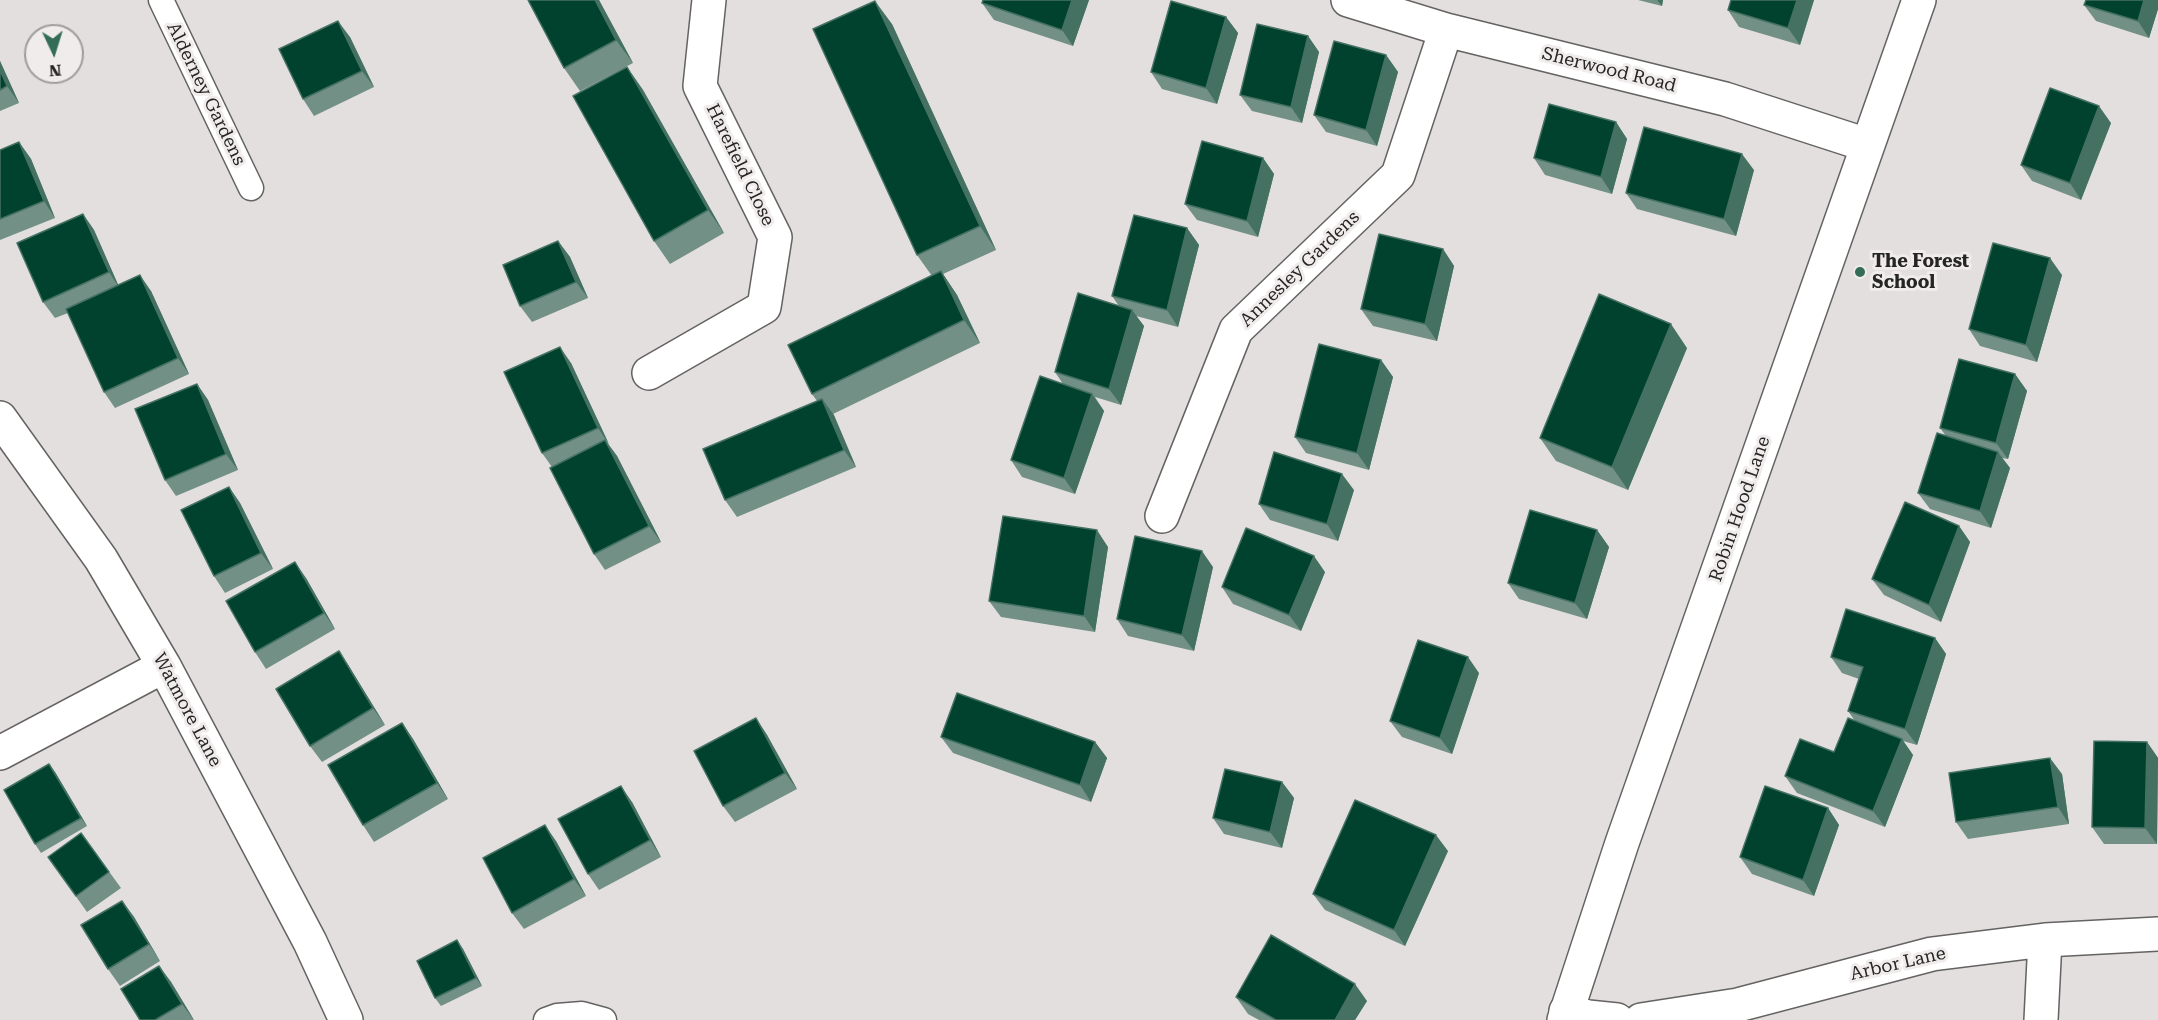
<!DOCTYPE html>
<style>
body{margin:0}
#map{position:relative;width:2158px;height:1020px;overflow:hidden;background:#e3dfdf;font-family:"Roboto Serif",serif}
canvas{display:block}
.north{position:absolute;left:24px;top:24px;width:60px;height:60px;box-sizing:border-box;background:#f0ecec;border:2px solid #9f9c9c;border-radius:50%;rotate:176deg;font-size:16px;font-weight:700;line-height:24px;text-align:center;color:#262525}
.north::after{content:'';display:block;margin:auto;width:21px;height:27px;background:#336d56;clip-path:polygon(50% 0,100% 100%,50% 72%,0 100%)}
</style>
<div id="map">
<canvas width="2158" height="1020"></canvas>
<div class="north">N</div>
</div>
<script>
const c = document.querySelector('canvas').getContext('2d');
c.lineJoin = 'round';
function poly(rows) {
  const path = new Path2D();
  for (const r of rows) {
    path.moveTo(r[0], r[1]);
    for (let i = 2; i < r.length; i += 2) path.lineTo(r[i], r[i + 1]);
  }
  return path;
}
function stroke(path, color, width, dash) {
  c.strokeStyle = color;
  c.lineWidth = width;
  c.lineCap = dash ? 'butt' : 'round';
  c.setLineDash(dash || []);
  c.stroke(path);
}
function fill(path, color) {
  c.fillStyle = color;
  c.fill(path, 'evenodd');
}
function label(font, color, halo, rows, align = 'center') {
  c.font = font + ' "Roboto Serif",serif';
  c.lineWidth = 6;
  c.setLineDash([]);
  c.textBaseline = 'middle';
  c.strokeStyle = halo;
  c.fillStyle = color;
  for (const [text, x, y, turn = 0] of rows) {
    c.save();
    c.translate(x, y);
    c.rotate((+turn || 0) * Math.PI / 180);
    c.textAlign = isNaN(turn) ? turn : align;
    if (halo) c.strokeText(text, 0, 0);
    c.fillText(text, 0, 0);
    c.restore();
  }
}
const lane = poly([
 [161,0,251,188],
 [546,1020,557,1016,582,1014,604,1020]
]);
const street = poly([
 [1348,0,1446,30,1725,99,1867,145],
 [649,373,764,307,775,237,700,86,709,0],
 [0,418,101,559,164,666,310,942,346,1020],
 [1162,516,1236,330,1398,175,1446,30],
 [0,753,164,666],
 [1566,1011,1588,1017,1617,1020],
 [1641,1020,1738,1005,1932,954,2045,940,2158,934],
 [2041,1020,2045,940]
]);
const secondary = poly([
 [1564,1020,1622,843,1919,0]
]);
const wall = poly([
 [528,0,599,0,633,63,580,91,564,68],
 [983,0,1089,0,1073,46,994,20,982,3],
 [1638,0,1663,0,1662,6],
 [1731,0,1814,0,1800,45,1739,27,1728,10],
 [2158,0,2158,9,2149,38,2096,21,2084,5],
 [1226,17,1238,33,1217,104,1162,89,1151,72],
 [892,24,996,250,943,274,957,295,980,343,833,414,856,467,737,517,725,500,817,401,812,394,932,276,917,255],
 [1308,36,1319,52,1302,123,1252,111,1240,95],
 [350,37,374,87,314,116,303,99],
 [1386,55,1398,72,1377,146,1326,132,1314,115],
 [0,61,19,103,0,111],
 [627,67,643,90,724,233,670,264,654,241],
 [1616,122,1627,139,1612,194,1545,175,1534,158],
 [2111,123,2081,200,2032,181,2021,165],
 [19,142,31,159,55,218,0,240,0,150],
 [1263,158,1274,174,1258,237,1197,220,1185,204],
 [1754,170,1736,236,1637,209,1626,193],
 [83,214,94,230,118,285,151,291,189,374,115,408,104,392,68,313,55,318,43,302],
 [1187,228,1199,245,1178,327,1136,316,1144,326,1121,405,1095,397,1104,411,1075,494,1022,477,1011,460,1063,384,1055,372,1119,306,1112,296],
 [558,241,570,257,588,298,532,322,520,306],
 [1443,249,1454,266,1437,341,1373,326,1361,309],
 [2062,275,2037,362,1980,346,1969,329],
 [1687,348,1628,490,1556,461,1540,438],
 [1381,360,1393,377,1369,470,1306,453,1295,437],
 [571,363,609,445,617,456,661,542,605,570,594,554,552,467,542,453],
 [2015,374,2027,391,2008,459,2002,458,2010,468,1991,528,1930,509,1918,493,1946,436,1940,428],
 [197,384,208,400,238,470,176,496,165,480],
 [229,487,240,503,273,569,225,593,214,576],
 [1354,490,1338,541,1270,520,1259,504],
 [1959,526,1970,542,1941,622,1884,595,1872,579],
 [1597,530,1609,547,1587,619,1519,599,1508,583],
 [1108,547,1095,632,1001,617,989,601],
 [1213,567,1194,651,1128,636,1117,619],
 [1325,572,1301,631,1233,604,1222,587],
 [306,578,335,629,266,669,255,652],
 [1935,638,1946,654,1917,745,1903,741,1913,755,1885,827,1797,793,1785,776,1834,752,1855,721,1848,711,1859,679,1842,673,1831,657],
 [339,651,350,668,385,725,322,762,310,746],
 [1479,673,1452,754,1402,737,1390,721],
 [756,718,767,735,797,789,735,822,723,806],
 [402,723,413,739,448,799,374,842,363,825],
 [941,737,1095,742,1107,758,1091,802,953,753],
 [2147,742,2158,758,2157,844,2104,844,2092,827],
 [55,772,87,826,41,853,35,844],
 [2062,774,2069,824,1968,839,1956,822],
 [1282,782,1294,798,1282,848,1224,834,1213,818],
 [632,802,661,857,599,890,588,874],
 [1828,808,1839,825,1814,896,1752,874,1740,857],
 [81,833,121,888,87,912,48,857],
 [556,841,586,896,524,929,512,913],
 [1448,851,1405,946,1325,910,1313,894],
 [122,901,134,917,160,961,120,986,108,969],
 [457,940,463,949,482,986,441,1006,435,998],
 [159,966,171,982,194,1020,140,1020],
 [1236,997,1367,1001,1355,1020,1259,1020,1248,1014]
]);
const shadedWall = poly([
 [595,0,599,0,633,63,616,40],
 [1072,0,1089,0,1073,46,1062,30],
 [1657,0,1663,0,1662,6],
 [1797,0,1814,0,1800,45,1788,28],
 [2144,0,2158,0,2158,9,2149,38,2138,21],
 [875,1,892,24,996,250,980,226],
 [1226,17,1238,33,1217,104,1206,88],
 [338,21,350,37,374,87,362,71],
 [1308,36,1319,52,1302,123,1291,107],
 [1386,55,1398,72,1377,146,1366,130],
 [0,61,19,103,7,86,0,70],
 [627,67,643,90,724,233,708,210],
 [2099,106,2111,123,2081,200,2070,183],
 [1616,122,1627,139,1612,194,1601,177],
 [19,142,31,159,55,218,44,201],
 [1742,154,1754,170,1736,236,1724,219],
 [1263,158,1274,174,1258,237,1247,221],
 [83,214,94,230,120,289,109,272],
 [1187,228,1199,245,1178,327,1167,310],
 [558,241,570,257,588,298,576,282],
 [1443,249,1454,266,1437,341,1425,324],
 [2050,258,2062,275,2037,362,2026,345],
 [941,271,957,295,980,343,964,320],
 [140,275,151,291,189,374,178,358],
 [1132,310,1144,326,1121,405,1109,389],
 [1671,324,1687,348,1628,490,1612,467],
 [560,347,571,363,609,444,598,428],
 [1381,360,1393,377,1369,470,1357,453],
 [2015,374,2027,391,2008,459,1996,443],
 [197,384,208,400,238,470,226,454],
 [1092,394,1104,411,1075,494,1064,478],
 [822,399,834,415,856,467,844,450],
 [605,440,617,456,661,542,649,526],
 [1998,452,2010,468,1991,528,1980,511],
 [1342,474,1354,490,1338,541,1327,524],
 [229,487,240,503,273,569,261,553],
 [1959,526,1970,542,1941,622,1929,605],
 [1097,530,1108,547,1095,632,1084,616],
 [1597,530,1609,547,1587,619,1575,603],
 [1202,551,1213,567,1194,651,1182,635],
 [1314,556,1325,572,1301,631,1289,615],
 [295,562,306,578,335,629,324,613],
 [1935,638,1946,654,1917,745,1905,729],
 [339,651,350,668,385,725,373,708],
 [1468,657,1479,673,1452,754,1440,738],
 [756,718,767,735,797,789,785,773],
 [402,723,413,739,448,799,437,783],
 [1902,739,1913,755,1885,827,1873,811],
 [1095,742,1107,758,1091,802,1080,785],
 [2147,742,2158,758,2157,844,2145,828],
 [2050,758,2062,774,2069,824,2058,807],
 [49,764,55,772,87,826,81,818],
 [1282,782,1294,798,1282,848,1270,832],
 [621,786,632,802,661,857,650,840],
 [1828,808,1839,825,1814,896,1803,880],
 [545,825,556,841,586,896,574,879],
 [1436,835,1448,851,1405,946,1394,930],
 [122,901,134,917,160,961,149,944],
 [457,940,463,949,482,986,476,978],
 [159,966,171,982,194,1020,182,1004],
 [1355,984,1367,1001,1355,1020,1335,1020]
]);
const building = poly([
 [528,0,595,0,616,40,564,68,528,0],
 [983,0,1072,0,1062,30,982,3,983,0],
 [1731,0,1797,0,1788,28,1728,10,1731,0],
 [2086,0,2144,0,2138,21,2084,5,2086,0],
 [875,1,980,226,917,255,813,29,875,1],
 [1171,1,1226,17,1206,88,1151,72,1171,1],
 [338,21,362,71,303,99,279,49,338,21],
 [1257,24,1308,36,1291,107,1240,95,1257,24],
 [1334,41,1386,55,1366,130,1314,115,1334,41],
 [627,67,708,210,654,241,573,96,627,67],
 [0,70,7,86,0,90,0,70],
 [2050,88,2099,106,2070,183,2021,165,2050,88],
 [1549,104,1616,122,1601,177,1534,158,1549,104],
 [1644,127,1742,154,1724,219,1626,193,1644,127],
 [1202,141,1263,158,1247,221,1185,204,1202,141],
 [19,142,44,201,0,219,0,150,19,142],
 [83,214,109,272,43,302,17,243,83,214],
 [1134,215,1187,228,1167,310,1112,296,1134,215],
 [1379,234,1443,249,1425,324,1361,309,1379,234],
 [558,241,576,282,520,306,503,265,558,241],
 [1993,243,2050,258,2026,345,1969,329,1993,243],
 [941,271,964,320,812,394,788,345,941,271],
 [140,275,178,358,104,392,66,309,140,275],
 [1078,293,1132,310,1109,389,1055,372,1078,293],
 [1599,294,1671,324,1612,467,1540,438,1599,294],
 [1319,344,1381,360,1357,453,1295,437,1319,344],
 [560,347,598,428,542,453,504,372,560,347],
 [1959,359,2015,374,1996,443,1940,428,1959,359],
 [1040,376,1092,394,1064,478,1011,460,1040,376],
 [197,384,226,454,165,480,135,409,197,384],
 [822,399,844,450,725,500,703,449,822,399],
 [1937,433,1998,452,1980,511,1918,493,1937,433],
 [605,440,649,526,594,554,550,468,605,440],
 [1274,452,1342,474,1327,524,1259,504,1274,452],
 [229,487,261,553,214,576,181,510,229,487],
 [1905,502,1959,526,1929,605,1872,579,1905,502],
 [1530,510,1597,530,1575,603,1508,583,1530,510],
 [1003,516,1097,530,1084,616,989,601,1003,516],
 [1246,528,1314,556,1289,615,1222,587,1246,528],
 [1135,536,1202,551,1182,635,1117,619,1135,536],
 [295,562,324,613,255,652,226,601,295,562],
 [1846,609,1935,638,1905,729,1848,711,1863,667,1831,657,1846,609],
 [1418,640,1468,657,1440,738,1390,721,1418,640],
 [339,651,373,708,310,746,276,689,339,651],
 [957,693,1095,742,1080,785,941,737,957,693],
 [756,718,785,773,723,806,694,751,756,718],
 [1848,718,1902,739,1873,811,1785,776,1800,739,1834,752,1848,718],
 [402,723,437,783,363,825,328,765,402,723],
 [2094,741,2147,742,2145,828,2092,827,2094,741],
 [2050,758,2058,807,1956,822,1949,773,2050,758],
 [49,764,81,818,35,844,4,790,49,764],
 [1225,769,1282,782,1270,832,1213,818,1225,769],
 [621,786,650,840,588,874,558,819,621,786],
 [1765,786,1828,808,1803,880,1740,857,1765,786],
 [1355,800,1436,835,1394,930,1313,894,1355,800],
 [545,825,574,879,512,913,483,858,545,825],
 [81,833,109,872,76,896,48,857,81,833],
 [122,901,149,944,108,969,81,925,122,901],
 [1271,935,1355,984,1335,1020,1276,1020,1236,997,1271,935],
 [457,940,476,978,435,998,417,961,457,940],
 [159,966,182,1004,155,1020,140,1020,121,989,159,966]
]);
const markers = [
 [1860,272,6,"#336d56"]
];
const streetNames = [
 ["Sherwood Road",1609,70,14],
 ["Alderney Gardens",206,94,64],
 ["Harefield Close",740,165,64],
 ["Annesley Gardens",1300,269,-44],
 ["Robin Hood Lane",1740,509,-71],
 ["Watmore Lane",187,710,62],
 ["Arbor Lane",1898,964,-13]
];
const poiNames = [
 ["The Forest",1872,262],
 ["School",1872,283]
];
stroke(lane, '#656262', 27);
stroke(street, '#656262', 36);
stroke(secondary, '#656262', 36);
stroke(lane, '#fff', 24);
stroke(street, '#fff', 33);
stroke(secondary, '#fff', 33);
fill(wall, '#729086');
fill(shadedWall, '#457163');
fill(building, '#01422e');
stroke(building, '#457163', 1.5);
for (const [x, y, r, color] of markers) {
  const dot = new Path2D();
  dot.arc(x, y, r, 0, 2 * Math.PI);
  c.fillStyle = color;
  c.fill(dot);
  stroke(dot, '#f0ecec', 2);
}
label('18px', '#262525', '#f0ecec', streetNames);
label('bold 18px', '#262525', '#f0ecec', poiNames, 'left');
</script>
